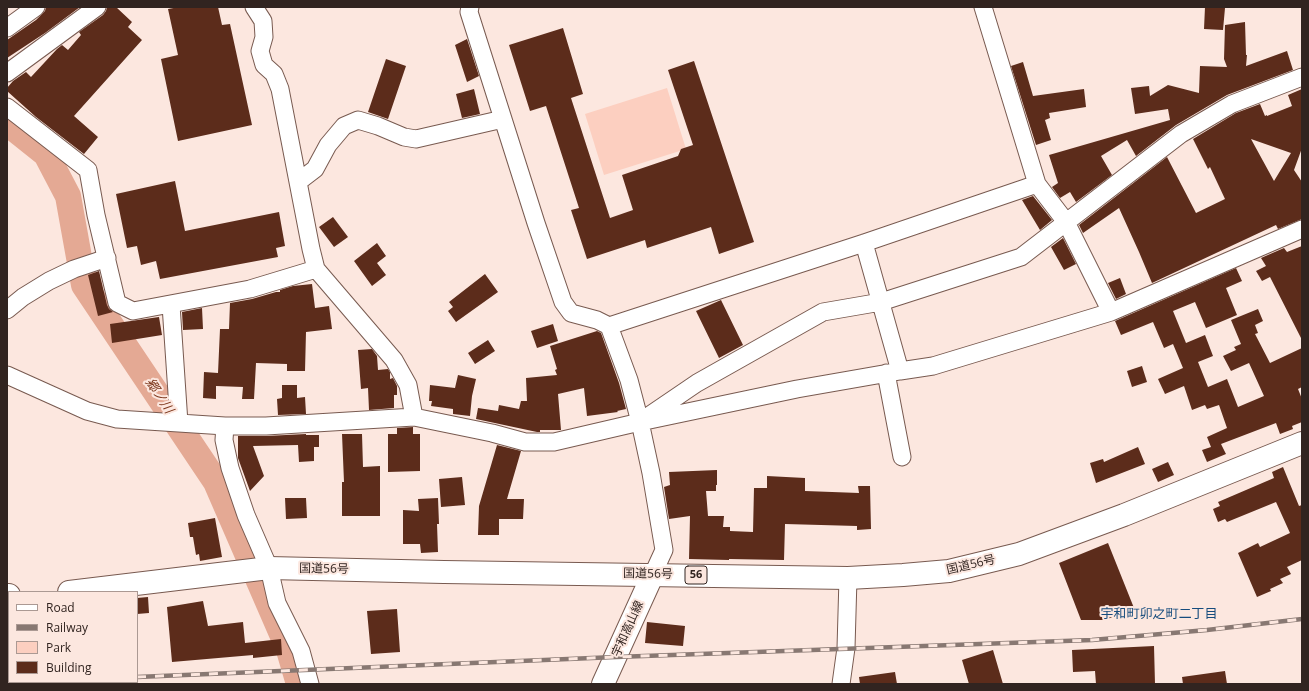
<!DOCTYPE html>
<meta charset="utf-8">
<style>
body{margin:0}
#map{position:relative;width:1309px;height:691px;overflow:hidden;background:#fce7df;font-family:"Open Sans",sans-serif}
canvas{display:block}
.frame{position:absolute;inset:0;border:8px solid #312420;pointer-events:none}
.legend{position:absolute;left:8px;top:591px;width:130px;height:92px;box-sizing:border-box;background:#fce7df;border:1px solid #ab9993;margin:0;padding:5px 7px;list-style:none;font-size:12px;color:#312420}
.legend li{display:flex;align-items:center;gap:8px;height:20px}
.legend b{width:20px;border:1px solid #ab9993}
</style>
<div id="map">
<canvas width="1309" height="691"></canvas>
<div class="frame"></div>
<ul class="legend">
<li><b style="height:5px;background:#fff"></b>Road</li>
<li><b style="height:5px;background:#887872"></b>Railway</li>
<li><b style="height:11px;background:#fccfc0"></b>Park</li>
<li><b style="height:11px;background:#5c2c1b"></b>Building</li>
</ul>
</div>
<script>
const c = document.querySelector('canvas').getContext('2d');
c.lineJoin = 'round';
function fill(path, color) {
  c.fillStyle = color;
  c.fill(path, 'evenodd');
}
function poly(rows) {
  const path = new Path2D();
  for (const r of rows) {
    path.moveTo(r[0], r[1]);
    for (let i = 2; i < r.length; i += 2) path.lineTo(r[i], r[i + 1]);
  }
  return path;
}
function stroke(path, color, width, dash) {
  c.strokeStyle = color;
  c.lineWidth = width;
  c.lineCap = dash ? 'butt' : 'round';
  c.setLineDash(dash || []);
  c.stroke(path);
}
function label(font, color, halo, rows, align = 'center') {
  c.font = font + ' "Open Sans","Noto Sans JP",sans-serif';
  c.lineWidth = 4;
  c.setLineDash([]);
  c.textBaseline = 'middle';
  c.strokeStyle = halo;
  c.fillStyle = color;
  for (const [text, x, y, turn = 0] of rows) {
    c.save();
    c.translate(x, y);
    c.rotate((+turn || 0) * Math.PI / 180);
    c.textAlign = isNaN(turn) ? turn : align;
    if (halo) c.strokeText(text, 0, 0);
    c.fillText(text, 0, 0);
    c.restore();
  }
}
const green = poly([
 [667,88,686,149,604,175,585,114]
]);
const river = poly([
 [7,123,46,154,68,196,84,285,216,482,289,650,299,684]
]);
const building = poly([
 [46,7,80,7,45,33,7,58,7,40,36,20,45,11],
 [107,7,116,7,132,22,128,27,142,40,74,116,98,137,84,154,36,117,7,91,7,88,13,81,26,72,31,77,57,49,62,45,68,50,81,35,79,32,103,15,106,11],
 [179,7,218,7,222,25,230,24,252,125,178,141,161,59,178,55,168,9],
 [1205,7,1225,8,1223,30,1204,29],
 [1245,22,1246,55,1247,55,1246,66,1287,51,1293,70,1227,95,1176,125,1136,156,1127,140,1101,156,1112,175,1076,202,1070,192,1060,198,1052,187,1058,183,1049,155,1170,120,1168,109,1135,114,1131,88,1149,86,1150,96,1168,85,1199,93,1200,66,1227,67,1224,59,1225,25],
 [563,28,583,94,571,98,610,218,633,210,622,175,678,156,681,149,693,145,668,70,694,61,754,242,719,254,711,227,647,248,645,240,587,259,571,210,579,208,546,106,530,111,509,45],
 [467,39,479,76,467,82,455,45],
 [386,59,406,66,388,119,368,112],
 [1023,62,1033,96,1084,89,1086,107,1049,113,1050,118,1045,120,1051,140,1036,145,1011,66],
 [474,89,480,114,462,118,456,94],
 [1302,89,1302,148,1294,170,1302,182,1302,219,1278,229,1276,225,1152,283,1139,252,1119,208,1083,233,1079,225,1167,157,1196,213,1225,199,1210,167,1208,169,1193,139,1236,113,1260,104,1265,116,1267,115,1267,116,1292,106,1288,95],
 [1251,139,1291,153,1274,181],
 [175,181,185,231,279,212,285,246,276,248,278,257,160,279,156,261,141,265,137,246,127,248,116,194],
 [1033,196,1052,220,1040,230,1022,200],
 [333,217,348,237,334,247,319,227],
 [1063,238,1076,264,1064,270,1051,247],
 [377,243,386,256,377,263,386,275,372,286,354,261],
 [1302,246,1302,340,1270,277,1262,281,1256,271,1266,266,1261,258,1284,248,1287,252],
 [1236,268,1242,281,1226,288,1237,315,1206,328,1195,302,1173,311,1186,343,1205,335,1213,356,1198,362,1208,387,1227,379,1238,407,1264,396,1249,363,1231,371,1223,356,1236,350,1234,347,1241,344,1231,320,1258,309,1263,321,1255,325,1258,333,1255,334,1270,363,1302,348,1302,387,1298,389,1302,399,1302,422,1292,426,1293,429,1280,434,1276,423,1221,444,1226,454,1207,462,1202,450,1211,447,1207,437,1227,428,1219,405,1207,409,1205,405,1192,410,1184,386,1165,394,1158,379,1183,368,1173,344,1164,348,1153,322,1121,335,1115,321],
 [99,271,107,305,109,309,113,312,98,316,88,275],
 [485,274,498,292,456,322,448,311,453,307,449,302],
 [1120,278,1126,294,1116,299,1108,283],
 [312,284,315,308,329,306,332,329,306,332,305,371,287,371,287,364,256,363,254,399,242,399,243,387,216,386,216,399,203,398,204,372,218,373,220,329,229,329,230,303,252,299,276,292,280,292,280,290,293,286],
 [721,300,743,345,719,358,696,311],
 [202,308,203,329,183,330,182,312],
 [159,317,162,335,112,343,110,324],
 [553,324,558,341,537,348,531,331],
 [597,331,601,333,619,383,626,409,617,411,618,412,587,416,584,388,558,394,561,430,540,430,540,432,537,432,476,419,478,408,498,411,499,405,519,409,521,401,527,401,526,378,557,375,555,370,557,369,550,346],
 [488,340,495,351,475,364,468,353],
 [372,349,377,356,378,370,388,369,390,372,390,379,393,378,397,386,397,395,394,395,394,408,369,410,368,388,361,389,358,350],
 [1142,366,1147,382,1132,387,1127,371],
 [458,375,476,379,472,396,470,416,453,414,453,409,431,406,432,401,429,401,430,385,455,388],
 [282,385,297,385,297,398,305,397,306,414,278,415,277,399,282,398],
 [413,427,413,434,420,434,420,471,388,472,388,434,397,434,397,428],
 [306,434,306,435,319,435,319,447,314,447,314,461,299,462,298,445,253,446,264,476,250,491,238,458,238,436,266,436],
 [342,434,362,434,363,467,380,466,380,516,342,516,342,482,344,482],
 [497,445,521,451,507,499,524,499,523,519,499,519,499,535,478,535,479,506],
 [1138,447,1145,464,1096,483,1090,463,1103,459,1104,462],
 [1168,462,1174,475,1158,482,1152,469],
 [1283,467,1299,506,1302,505,1302,560,1287,567,1291,574,1280,579,1283,583,1270,589,1271,591,1257,597,1238,553,1258,543,1260,547,1290,533,1276,502,1227,522,1225,519,1218,522,1213,509,1220,506,1218,502,1274,478,1272,472],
 [717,470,717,485,716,485,716,491,706,491,708,516,724,516,723,527,730,527,730,531,753,532,754,488,767,488,767,476,805,478,805,491,859,493,858,486,870,486,871,529,857,530,857,526,785,524,784,560,729,559,729,560,689,559,690,516,669,519,664,487,670,485,669,472],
 [462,477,465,505,441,507,439,479],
 [285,498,306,498,307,518,286,519],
 [438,498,439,524,437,524,438,552,421,553,420,544,403,544,403,510,419,511,418,499],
 [215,518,222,557,200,561,199,554,196,555,193,537,190,537,188,523],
 [1108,543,1134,608,1105,620,1081,620,1059,563],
 [148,597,149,613,137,614,137,598],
 [203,601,208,626,243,622,245,643,281,639,282,655,253,658,253,655,172,662,167,607],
 [397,609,400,652,371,654,367,611],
 [647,622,685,626,683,646,645,643],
 [1154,646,1155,684,1096,684,1095,671,1073,672,1072,650],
 [993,650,1003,684,969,684,962,660],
 [1225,671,1227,684,1183,684,1182,677],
 [895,672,897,684,860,684,859,677]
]);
const street = poly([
 [254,7,263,21,264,37,260,51,264,65,274,74,280,89,311,249,316,269,394,360,408,385,414,417],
 [470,7,469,12,536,223,563,302,571,313,597,320,609,326,629,380,640,422,651,473,664,550,653,574],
 [983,7,1037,184],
 [7,28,36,7],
 [7,73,97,7],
 [7,107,88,170,96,215,117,303,133,311,250,289,316,269],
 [298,182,315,169,328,145,344,126,358,120,378,126,404,137,416,139,503,119],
 [864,243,900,371],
 [171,305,179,423],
 [7,310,23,297,49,281,74,269,107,258],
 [609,326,864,243,1037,184,1066,222,1111,312],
 [886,373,902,457],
 [7,375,87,411,117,419,225,426,266,426,414,417,492,433,525,442,554,442,640,422,797,389,900,371,933,366,1111,312,1302,229],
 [647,417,697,383,823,312,881,302,1021,257,1181,134,1232,104,1302,77],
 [225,426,224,440,230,468,246,515,269,568,277,603,301,651,310,684],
 [841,684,846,648,848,578]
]);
const secondary = poly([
 [603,684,653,574]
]);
const highway = poly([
 [69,592,269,568,444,572,848,578,903,575,949,571,1019,554,1124,515,1302,443],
 [7,595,9,595]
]);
const rail = poly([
 [137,677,616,657,1092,640,1207,630,1302,619],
 [7,683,36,682]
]);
const shields = [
 [696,575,22]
];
const shieldNames = [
 ["56",696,575]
];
const streetNames = [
 ["国道56号",971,565,-13],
 ["国道56号",324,569,1],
 ["国道56号",648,574,1],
 ["宇和高山線",628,629,-66]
];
const waterNames = [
 ["郷ノ川",159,396,56]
];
const neighbourhoodNames = [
 ["宇和町卯之町二丁目",1159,614]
];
fill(green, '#fccfc0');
stroke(river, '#e4a994', 26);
fill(building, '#5c2c1b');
stroke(street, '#785a50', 19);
stroke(secondary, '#785a50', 24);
stroke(highway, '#785a50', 24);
stroke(street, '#fff', 17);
stroke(secondary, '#fff', 22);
stroke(highway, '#fff', 22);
stroke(rail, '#887872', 4.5);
stroke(rail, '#fce7df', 3, [9]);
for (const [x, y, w] of shields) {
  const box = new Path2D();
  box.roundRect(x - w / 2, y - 9, w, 18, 3);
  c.fillStyle = '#fce7df';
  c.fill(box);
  stroke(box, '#312420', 1);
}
label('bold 11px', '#312420', null, shieldNames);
label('12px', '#312420', '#fce7df', streetNames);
label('italic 13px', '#7b351a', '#fce7df', waterNames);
label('13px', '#164c7d', '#fce7df', neighbourhoodNames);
</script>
